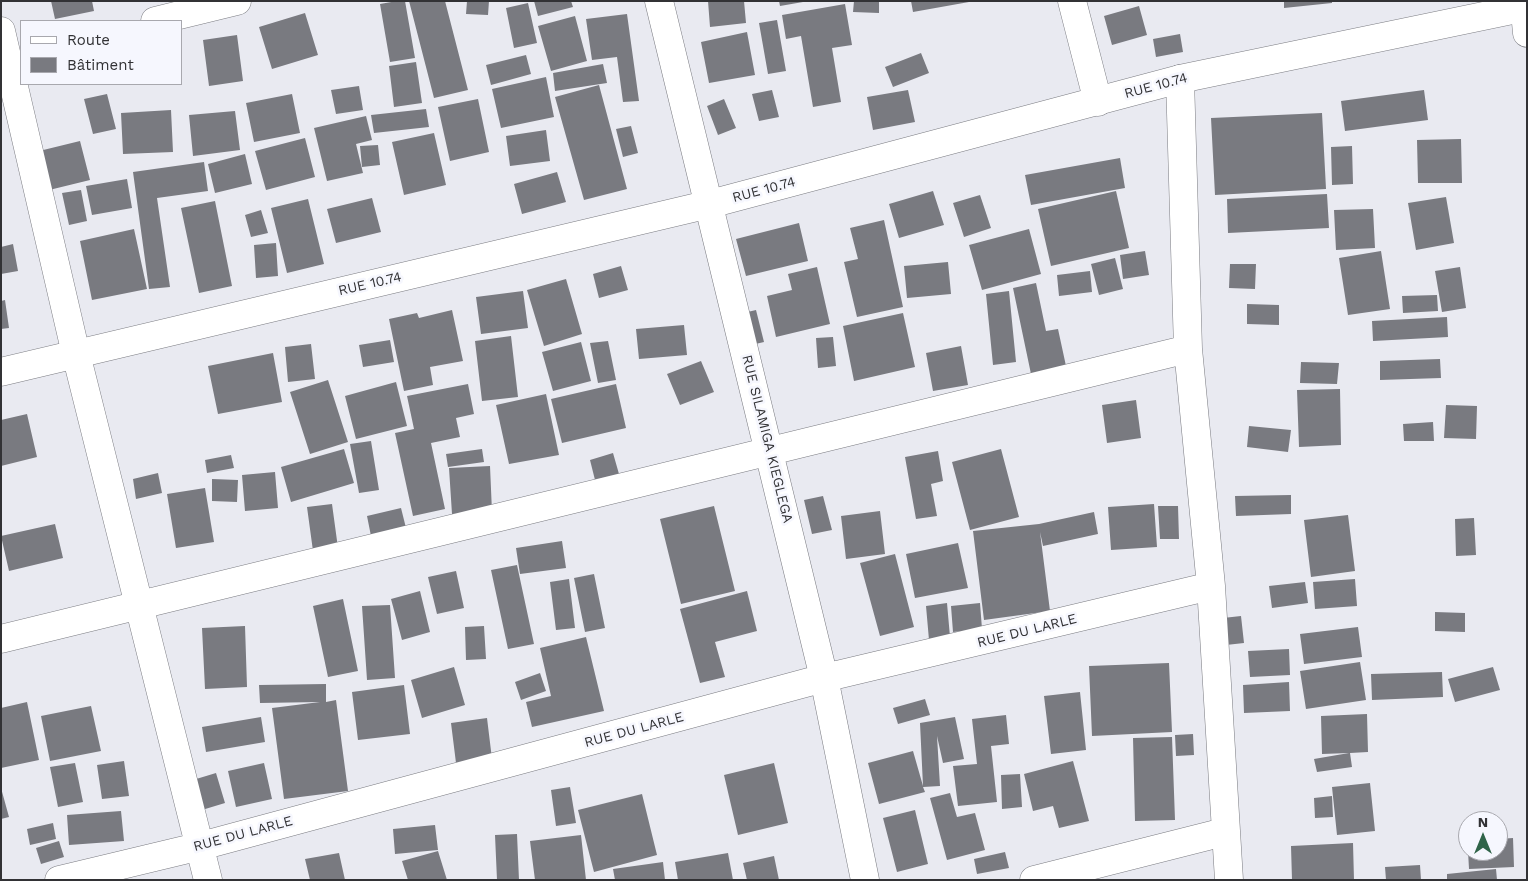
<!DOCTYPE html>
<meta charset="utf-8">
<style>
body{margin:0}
#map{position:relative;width:1528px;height:881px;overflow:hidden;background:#e9eaf1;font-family:"Work Sans",sans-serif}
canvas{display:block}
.frame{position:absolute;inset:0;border:2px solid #323235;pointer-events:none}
.legend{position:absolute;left:20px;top:20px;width:162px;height:65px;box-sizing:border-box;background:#f6f7fe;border:1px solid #a8a8ae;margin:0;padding:6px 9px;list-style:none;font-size:15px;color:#323235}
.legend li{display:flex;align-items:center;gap:10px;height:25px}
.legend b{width:25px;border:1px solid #a8a8ae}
.north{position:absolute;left:1458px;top:811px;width:50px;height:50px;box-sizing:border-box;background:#f6f7fe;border:1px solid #a8a8ae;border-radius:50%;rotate:0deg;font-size:14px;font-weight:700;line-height:20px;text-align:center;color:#323235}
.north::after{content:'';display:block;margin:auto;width:18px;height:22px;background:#306449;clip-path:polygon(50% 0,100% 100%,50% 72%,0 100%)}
</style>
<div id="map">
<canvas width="1528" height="881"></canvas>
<div class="frame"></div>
<ul class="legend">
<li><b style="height:6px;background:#fff"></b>Route</li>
<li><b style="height:14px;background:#797a80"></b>Bâtiment</li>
</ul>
<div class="north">N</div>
</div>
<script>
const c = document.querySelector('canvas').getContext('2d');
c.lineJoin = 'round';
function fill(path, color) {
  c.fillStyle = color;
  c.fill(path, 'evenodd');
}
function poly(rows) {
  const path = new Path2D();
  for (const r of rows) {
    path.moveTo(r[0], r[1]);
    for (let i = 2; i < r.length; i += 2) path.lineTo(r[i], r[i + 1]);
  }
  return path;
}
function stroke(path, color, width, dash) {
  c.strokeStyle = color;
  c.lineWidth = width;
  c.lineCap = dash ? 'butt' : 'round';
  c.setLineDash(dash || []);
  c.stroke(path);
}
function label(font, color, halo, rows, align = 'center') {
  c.font = font + ' "Work Sans",sans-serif';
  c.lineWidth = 5;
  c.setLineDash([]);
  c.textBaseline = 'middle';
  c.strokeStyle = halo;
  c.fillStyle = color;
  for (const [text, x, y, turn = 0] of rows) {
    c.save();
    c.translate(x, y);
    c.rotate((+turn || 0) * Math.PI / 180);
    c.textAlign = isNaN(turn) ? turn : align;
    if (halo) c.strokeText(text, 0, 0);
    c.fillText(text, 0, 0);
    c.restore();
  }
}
const building = poly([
 [51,1,92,1,94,11,55,19],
 [397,1,405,1,415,58,390,62,380,4],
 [409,1,445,1,468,90,434,98],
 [467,1,489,1,488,15,466,14],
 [534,1,571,1,573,7,538,16],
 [708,1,744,1,746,23,710,27],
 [779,1,803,1,803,2,780,6],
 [854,1,879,1,879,13,853,12],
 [911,1,969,1,969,2,913,12],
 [1284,1,1332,1,1332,3,1284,8],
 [528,3,537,43,514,48,506,8],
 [845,4,852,45,832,48,841,102,813,107,801,36,786,39,782,15],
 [1139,6,1147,35,1112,45,1104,16],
 [305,13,318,55,272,69,259,27],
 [627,14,639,101,623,102,617,57,592,60,586,19],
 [575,16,587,61,551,71,538,26],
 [777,20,786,71,768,74,759,23],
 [747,32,755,75,709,83,701,42],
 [1180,34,1183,52,1156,57,1153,39],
 [237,35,243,81,209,86,203,40],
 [921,53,929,73,893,87,885,67],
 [526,55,531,74,491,85,486,65],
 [416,62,422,103,394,107,389,66],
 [603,64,607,83,555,91,553,73],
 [546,77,554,117,501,128,492,89],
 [599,85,627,189,584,200,555,97],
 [359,86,363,110,336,114,331,90],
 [772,90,779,117,759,121,752,94],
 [908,90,915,122,873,130,867,97],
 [1424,90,1428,120,1345,131,1341,101],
 [107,94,116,129,93,134,84,99],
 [292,94,300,133,254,142,246,103],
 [478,99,489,152,450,161,438,107],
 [724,99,736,128,718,135,707,106],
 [426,109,429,127,374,133,371,115],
 [171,110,173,152,123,154,121,113],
 [235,111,240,150,193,156,189,115],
 [1322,113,1326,189,1215,195,1211,118],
 [366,116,372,140,356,144,363,173,327,181,314,128],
 [631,126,638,153,623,157,616,129],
 [546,130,550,161,510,166,506,136],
 [434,133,446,185,404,195,392,142],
 [305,138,315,177,266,190,255,151],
 [1461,139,1462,183,1418,183,1417,140],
 [80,141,90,180,41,192,31,153],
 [378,145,380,165,362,167,360,146],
 [1352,146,1353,184,1332,185,1331,147],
 [245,154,252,184,215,193,208,164],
 [1120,158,1125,188,1031,205,1025,175],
 [204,162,208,191,157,198,170,287,149,289,133,172],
 [557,172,566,202,522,214,514,184],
 [127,179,132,208,92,215,86,186],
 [81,190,87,221,69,225,62,193],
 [933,191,944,225,899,238,889,204],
 [1116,191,1129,248,1051,266,1038,209],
 [1327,194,1329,228,1228,233,1227,199],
 [980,195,991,228,964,237,953,203],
 [1446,197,1454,243,1416,250,1408,203],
 [372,198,381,232,336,243,327,209],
 [308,199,324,264,287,273,271,208],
 [215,201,232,286,199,293,181,208],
 [1373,209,1375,248,1336,250,1334,210],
 [261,210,268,233,251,237,245,215],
 [884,220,903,307,857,317,844,262,858,259,850,228],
 [799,223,808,261,746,276,736,239],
 [134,229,147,289,92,300,80,241],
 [1029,229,1041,274,982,290,969,245],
 [276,243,278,276,256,278,254,245],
 [13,244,18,271,1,274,1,247],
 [1145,251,1149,275,1123,279,1120,255],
 [1381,251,1390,309,1348,315,1339,258],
 [1115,258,1123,289,1099,295,1091,264],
 [948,262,951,294,907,298,904,266],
 [1230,264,1256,264,1255,289,1229,288],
 [621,266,628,290,599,298,593,274],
 [817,267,830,324,776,337,767,296,792,290,788,274],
 [1460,267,1466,308,1442,312,1435,271],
 [1090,271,1092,292,1059,296,1057,275],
 [566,279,582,334,544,346,527,290],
 [1036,283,1046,331,1058,329,1066,366,1031,374,1013,288],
 [523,291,528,328,481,334,476,297],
 [1009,291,1016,362,993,365,986,294],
 [1437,295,1438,311,1403,313,1402,296],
 [5,300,9,328,1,329,1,301],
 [1247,304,1279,305,1279,325,1247,324],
 [452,310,463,361,430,367,433,385,404,391,389,319,417,313,419,318],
 [756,310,764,342,747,346,739,314],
 [903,313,915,367,854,381,843,326],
 [1447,317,1448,337,1373,341,1372,321],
 [684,325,687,355,639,359,636,329],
 [511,336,518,397,482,401,475,341],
 [833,337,836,366,818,368,816,338],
 [390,340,394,362,363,367,359,345],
 [608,341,616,380,598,383,590,343],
 [581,342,591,381,553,391,542,352],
 [311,344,315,379,288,382,285,347],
 [961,346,968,385,933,391,926,353],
 [273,353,282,402,218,414,208,366],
 [1440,359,1441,378,1380,380,1380,361],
 [701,361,714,392,680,405,667,374],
 [1301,362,1339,363,1337,384,1300,383],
 [328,380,348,442,310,454,290,392],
 [396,382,407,426,356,439,345,396],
 [468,384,474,414,456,418,460,437,431,443,445,509,413,516,395,433,414,429,407,396],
 [616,384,626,428,562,443,551,399],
 [1340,389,1341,445,1299,447,1297,390],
 [546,394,559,455,509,464,496,405],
 [1136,400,1141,438,1107,443,1102,405],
 [1446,405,1477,406,1476,439,1444,438],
 [27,414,37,457,1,466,1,420],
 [1433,422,1434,441,1404,441,1403,424],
 [1249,426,1291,430,1288,452,1247,447],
 [371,441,379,490,359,493,350,444],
 [344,449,354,483,291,502,281,467],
 [482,449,484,462,448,467,446,454],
 [1001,449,1019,517,970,530,952,462],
 [938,451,943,481,931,484,937,516,916,519,905,457],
 [613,453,619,474,595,480,590,460],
 [231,455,234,468,207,473,205,460],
 [490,466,492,512,452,514,449,468],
 [275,472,278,508,245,511,242,475],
 [158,473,162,493,136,499,133,479],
 [212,479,238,480,237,502,212,501],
 [205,488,214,542,176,548,167,494],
 [1291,495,1291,514,1236,516,1235,496],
 [823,496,832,530,812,534,804,500],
 [332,504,338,548,313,551,307,507],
 [1154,504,1157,547,1111,550,1108,507],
 [714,506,735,591,681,604,660,519],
 [1158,506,1178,506,1179,539,1160,539],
 [401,508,406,528,371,536,367,516],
 [880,511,885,554,846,559,841,516],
 [1094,512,1098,534,1043,546,1040,532,1050,611,984,620,973,531,1039,524],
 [1348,515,1355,571,1311,577,1304,520],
 [1474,518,1476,555,1456,556,1455,519],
 [55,524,63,558,9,571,1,536],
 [562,541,566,568,520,574,516,548],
 [958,543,968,588,915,598,906,554],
 [895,554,914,627,880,636,860,563],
 [517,565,534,644,508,649,491,570],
 [456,571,464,608,437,614,428,577],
 [594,574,605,628,585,632,574,578],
 [569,579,575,628,556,630,550,582],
 [1355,579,1357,606,1315,609,1313,582],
 [1305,582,1308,603,1272,608,1269,586],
 [420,591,430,632,402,640,391,599],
 [747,591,757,631,715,642,725,677,700,683,680,609],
 [343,599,358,671,328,677,313,606],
 [947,603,950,637,929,640,926,606],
 [980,603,982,629,953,632,951,606],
 [390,605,395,678,367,680,362,606],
 [1435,612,1465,613,1465,632,1435,631],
 [1241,616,1244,643,1226,645,1223,618],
 [245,626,247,687,205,689,202,628],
 [484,626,486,659,466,660,465,627],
 [1358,627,1362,657,1304,664,1300,634],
 [586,637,604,711,532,727,526,702,551,696,540,648],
 [1289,649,1290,675,1250,677,1248,651],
 [1360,662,1366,700,1306,709,1300,671],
 [1169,663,1172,732,1092,736,1089,666],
 [454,667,465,705,422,718,411,680],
 [1493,667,1500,690,1455,702,1448,679],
 [1442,672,1443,697,1372,700,1371,674],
 [540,673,546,691,521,700,515,682],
 [1289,682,1290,711,1244,713,1243,685],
 [326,684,326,702,336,700,348,791,284,799,272,708,320,702,260,703,259,685],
 [404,685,410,734,358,740,352,692],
 [1080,692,1086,750,1051,754,1044,696],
 [925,699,930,715,898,724,893,708],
 [27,702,39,760,1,768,1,708],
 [91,706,101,751,50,761,41,716],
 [1367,714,1368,752,1350,753,1352,767,1317,772,1314,759,1349,753,1322,754,1321,716],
 [1006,715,1009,744,991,746,997,802,958,806,953,766,977,764,972,719],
 [261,717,265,742,206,752,202,727],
 [955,717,964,759,943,763,937,736,940,786,923,787,925,792,879,804,868,763,913,751,923,786,920,723],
 [487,718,492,759,456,763,451,723],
 [1193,734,1194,755,1176,756,1175,735],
 [1172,737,1175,820,1135,821,1133,738],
 [124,761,129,796,102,799,97,765],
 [1073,761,1089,821,1059,828,1053,806,1033,811,1024,774],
 [75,763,83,802,58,807,50,767],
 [264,763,272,799,236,807,228,771],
 [774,763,788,823,738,835,724,775],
 [216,773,225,803,192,813,183,783],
 [1020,774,1022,807,1002,809,1001,775],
 [1370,783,1375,831,1337,835,1332,787],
 [570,787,576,823,556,826,551,790],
 [1,788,9,817,1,819],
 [950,793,957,817,975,813,985,850,947,860,930,798],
 [642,794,657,855,594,872,578,810],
 [1332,796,1333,817,1315,818,1314,798],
 [915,810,928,864,897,872,883,818],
 [121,811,124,841,69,845,67,815],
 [53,823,56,839,30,845,27,829],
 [435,825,438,850,395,854,393,829],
 [517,834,519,880,497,880,495,835],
 [581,835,586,880,535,880,530,841],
 [1513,838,1514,867,1469,869,1468,851,1498,851,1498,839],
 [59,841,64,857,41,864,36,848],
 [1353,843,1354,880,1292,880,1291,846],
 [438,851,447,880,408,880,402,861],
 [1005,852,1009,868,977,874,974,859],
 [339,853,345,880,310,880,305,859],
 [728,853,733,880,678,880,675,862],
 [774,856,779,880,747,880,743,863],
 [663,862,665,880,615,880,613,869],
 [1420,865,1421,880,1386,880,1385,867],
 [1496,869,1497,880,1447,880,1447,874]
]);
const minor = poly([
 [659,1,824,678,865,880],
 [1072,1,1098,102],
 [155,21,237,1],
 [1,31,76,354,208,880],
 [1180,79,1188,349,1211,586,1229,880],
 [1,639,1188,349],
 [59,880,201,846,824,678,1211,586],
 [1034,880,1224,832]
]);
const tertiary = poly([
 [1524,1,1527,33]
]);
const secondary = poly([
 [1,372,710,204,1180,79,1527,7]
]);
const streetNames = [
 ["RUE 10.74",1156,86,-15],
 ["RUE 10.74",764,190,-15],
 ["RUE 10.74",370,284,-13],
 ["RUE SILAMIGA KIEGLEGA",767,439,76],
 ["RUE DU LARLE",1027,631,-14],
 ["RUE DU LARLE",634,730,-15],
 ["RUE DU LARLE",243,834,-15]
];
fill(building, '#797a80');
stroke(minor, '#7b7c82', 29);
stroke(tertiary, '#7b7c82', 29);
stroke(secondary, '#7b7c82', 29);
stroke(minor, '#fff', 28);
stroke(tertiary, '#fff', 28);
stroke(secondary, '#fff', 28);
label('14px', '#323235', '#f6f7fe', streetNames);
</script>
